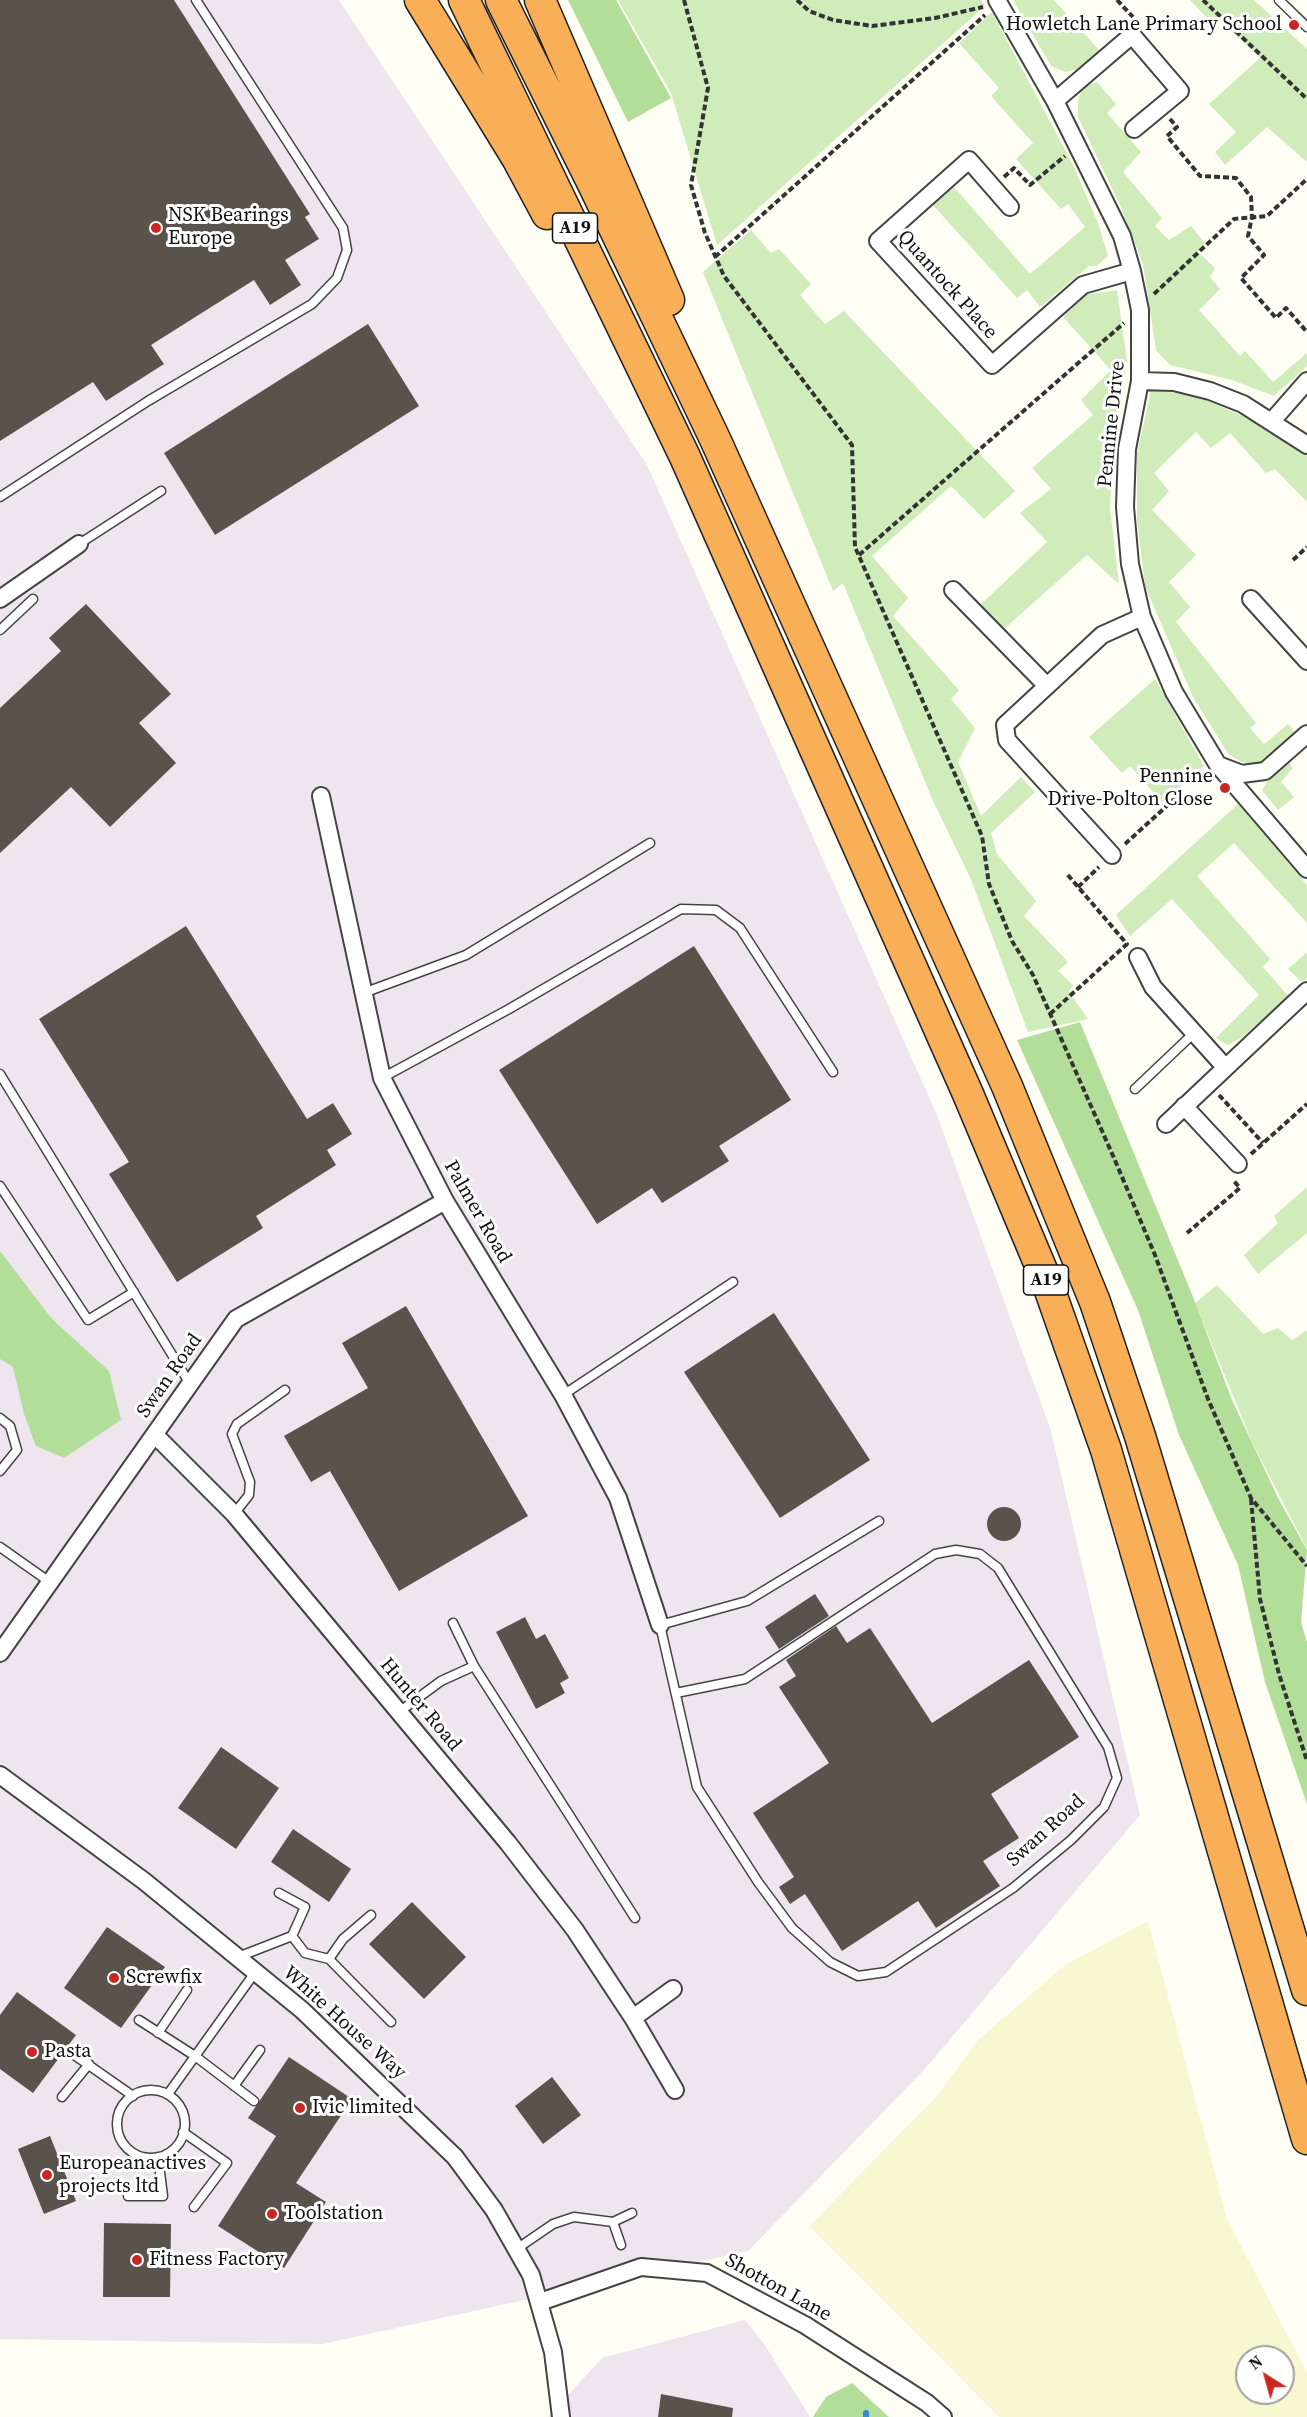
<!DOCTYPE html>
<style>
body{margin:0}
#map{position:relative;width:1307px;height:2417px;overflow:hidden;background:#fffef4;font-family:"Source Serif 4",serif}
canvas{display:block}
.north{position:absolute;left:1235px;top:2345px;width:60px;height:60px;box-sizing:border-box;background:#fff;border:2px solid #a0a0a0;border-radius:50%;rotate:323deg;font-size:16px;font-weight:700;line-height:24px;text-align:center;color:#111}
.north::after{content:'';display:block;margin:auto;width:21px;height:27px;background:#c82821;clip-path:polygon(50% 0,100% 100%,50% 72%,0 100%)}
</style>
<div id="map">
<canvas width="1307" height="2417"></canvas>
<div class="north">N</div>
</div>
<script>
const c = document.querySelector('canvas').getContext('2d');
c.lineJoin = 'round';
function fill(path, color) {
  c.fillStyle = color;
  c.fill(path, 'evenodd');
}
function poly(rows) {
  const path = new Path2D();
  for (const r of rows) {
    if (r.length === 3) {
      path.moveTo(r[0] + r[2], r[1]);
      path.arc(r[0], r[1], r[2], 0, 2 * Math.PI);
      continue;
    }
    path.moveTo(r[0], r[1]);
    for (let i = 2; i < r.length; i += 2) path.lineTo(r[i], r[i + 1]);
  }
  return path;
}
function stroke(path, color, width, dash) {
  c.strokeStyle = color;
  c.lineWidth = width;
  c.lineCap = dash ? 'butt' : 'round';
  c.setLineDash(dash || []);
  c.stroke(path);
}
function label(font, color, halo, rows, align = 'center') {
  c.font = font + ' "Source Serif 4",serif';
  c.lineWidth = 6;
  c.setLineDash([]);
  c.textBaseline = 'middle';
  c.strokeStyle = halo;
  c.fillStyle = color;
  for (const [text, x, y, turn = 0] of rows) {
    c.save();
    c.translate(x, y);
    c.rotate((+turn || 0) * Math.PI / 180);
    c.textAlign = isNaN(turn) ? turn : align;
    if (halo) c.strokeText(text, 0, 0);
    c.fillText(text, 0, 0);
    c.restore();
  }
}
const industrial = poly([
 [0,0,339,0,647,465,937,1115,1051,1431,1140,1815,924,2070,748,2251,323,2344,0,2339],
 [745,2320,763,2342,810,2417,548,2417,602,2358]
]);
const farmland = poly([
 [1148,1921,1227,2219,1307,2373,1307,2417,999,2417,809,2226,937,2096,978,2040,1065,1965],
 [1247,2357,1283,2357,1283,2393,1247,2393]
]);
const green = poly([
 [618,0,981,0,985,6,717,245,671,93],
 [1013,0,1054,0,1100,51,1083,68,1066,72,1051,66],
 [1190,0,1254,0,1307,49,1307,162,1267,127,1225,165,1215,152,1236,132,1209,104,1260,58,1220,20,1214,25],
 [992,12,1073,165,1098,223,1108,256,1097,266,1089,266,1040,307,1027,290,1017,298,933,205,954,187,1030,274,1085,227,1068,204,1061,209,1016,159,1033,143,991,96,999,88,959,43],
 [1097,82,1116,104,1107,113,1141,152,1123,172,1162,218,1155,226,1169,240,1191,226,1205,243,1198,252,1215,268,1210,277,1220,289,1199,310,1240,356,1245,351,1273,382,1307,353,1307,366,1274,396,1232,380,1170,365,1156,350,1143,264,1120,205,1078,117,1078,100,1083,87],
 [751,230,771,253,779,249,811,284,800,295,825,324,844,311,1015,491,984,519,951,486,872,556,908,598,893,616,959,690,951,699,975,728,958,762,981,816,1021,777,1035,792,991,833,997,854,1036,901,1024,916,1068,962,1058,971,1073,985,1069,992,1088,1019,1028,1032,970,877,933,801,843,583,833,591,703,272],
 [1117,290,1127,361,1114,437,1110,508,1119,584,1087,555,1004,629,979,606,1047,542,1020,513,1051,489,1032,468,1093,415,1081,400,1111,370,1063,317,1084,295],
 [1151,390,1194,395,1247,418,1307,456,1307,502,1275,469,1266,473,1230,433,1211,448,1196,432,1154,473,1169,491,1152,510,1196,555,1169,582,1190,607,1176,622,1256,723,1250,728,1264,744,1288,724,1296,733,1257,765,1242,762,1229,755,1193,697,1145,586,1137,520,1137,454],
 [1155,679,1204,766,1162,802,1130,766,1122,773,1089,737],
 [1288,762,1293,768,1281,782,1294,797,1278,810,1262,790,1269,779],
 [1238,804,1307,885,1307,923,1234,843,1197,876,1270,959,1263,967,1289,997,1241,1038,1228,1045,1216,1038,1259,995,1172,899,1130,936,1116,915],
 [1307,952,1307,978,1302,982,1288,969],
 [1307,1187,1307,1233,1258,1274,1244,1255,1278,1223,1274,1216],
 [1217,1285,1263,1334,1278,1328,1292,1340,1307,1330,1307,1549,1253,1444,1195,1303]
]);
const forest = poly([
 [568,0,616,0,671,98,628,122],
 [1080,1022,1193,1297,1232,1400,1278,1498,1307,1550,1301,1622,1307,1642,1307,1804,1265,1682,1238,1565,1179,1435,1138,1310,1017,1040],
 [0,1251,52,1319,109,1371,121,1420,64,1458,36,1446,24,1414,13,1367,0,1359],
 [852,2383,889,2417,813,2417,826,2397]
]);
const stream = poly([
 [866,2413,866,2417]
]);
const building = poly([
 [0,0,174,0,310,214,305,217,319,239,285,260,301,285,270,305,254,280,151,345,164,364,106,401,93,382,0,441],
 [368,324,419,406,215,535,164,453],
 [86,604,171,694,139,723,176,763,110,827,71,787,0,853,0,708,61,651,49,638],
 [186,926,307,1119,333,1103,352,1134,327,1150,336,1165,256,1216,263,1228,177,1282,109,1174,129,1162,39,1019],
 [694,946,791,1100,719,1146,729,1161,662,1203,652,1188,597,1224,499,1070],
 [406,1306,528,1516,399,1591,330,1471,311,1482,284,1436,368,1388,342,1343],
 [774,1313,870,1460,780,1518,684,1372],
 [1004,1524,17],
 [815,1594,829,1616,779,1649,765,1627],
 [525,1617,536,1639,545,1634,569,1678,560,1683,565,1693,536,1709,496,1632],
 [836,1626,847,1643,870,1628,932,1723,1029,1660,1079,1737,991,1794,1019,1838,983,1861,1000,1886,936,1928,918,1901,842,1951,805,1894,790,1904,779,1887,794,1877,753,1813,829,1763,779,1687,796,1676,786,1660],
 [221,1747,279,1788,236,1849,178,1808],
 [293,1829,351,1869,329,1902,271,1862],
 [412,1902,466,1957,424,1999,369,1944],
 [107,1927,165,1967,121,2028,64,1988],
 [17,1992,76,2035,33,2093,0,2069,0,2015],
 [289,2057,352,2099,296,2183,326,2202,284,2268,218,2226,276,2136,248,2118],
 [552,2077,581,2115,543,2144,515,2106],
 [50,2136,76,2201,44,2214,18,2149],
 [104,2223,171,2224,170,2297,103,2297],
 [661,2394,733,2408,732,2417,658,2417]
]);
const path = poly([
 [684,0,708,88,691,185,705,233,724,276,852,445,855,547,982,836,989,884,1012,941,1033,975,1114,1158,1155,1255,1208,1399,1251,1498,1307,1566],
 [797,0,809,11,833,20,872,26,935,18,983,7],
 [1117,0,1133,17],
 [1203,0,1307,99],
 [1170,119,1177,127,1167,136,1200,176,1236,178,1251,197,1252,217,1248,236,1264,255,1241,278,1276,318,1286,308,1307,332],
 [1004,177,1014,168,1030,185,1065,156],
 [715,257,985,15],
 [1154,294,1234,219,1267,216,1307,179],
 [859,555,1124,323],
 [1293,560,1307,547],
 [1125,844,1181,793],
 [1078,887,1099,867],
 [1050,1014,1127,944,1067,874],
 [1219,1095,1263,1143],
 [1251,1154,1307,1104],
 [1187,1233,1240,1188,1233,1180],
 [1251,1499,1260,1599,1279,1674,1307,1761]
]);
const lane = poly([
 [1279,0,1307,27],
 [0,497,148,401,312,304,337,278,347,250,343,228,196,0],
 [79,544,161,491],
 [0,630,33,599],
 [366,992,466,955,650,843],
 [0,1074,190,1384],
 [382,1078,509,1009,681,909,716,910,740,928,833,1072],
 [1135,1089,1194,1033],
 [0,1186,88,1320,134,1292],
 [563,1395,733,1282],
 [0,1418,10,1426,17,1450,0,1471],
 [234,1514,249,1495,250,1482,232,1434,237,1424,285,1390],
 [0,1547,51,1583],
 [453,1623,474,1666],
 [676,1693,745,1679,935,1554,956,1550,980,1554,998,1568,1108,1747,1117,1778,1104,1807,1071,1840,1013,1888,886,1972,858,1976,830,1962,792,1928,758,1882,697,1787,660,1625,747,1601,879,1521],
 [399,1712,441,1681,474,1666,635,1918],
 [279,1893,305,1907,292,1936,305,1953,329,1959,343,1939,371,1915],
 [238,1957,292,1936],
 [329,1959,391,2022],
 [139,2020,195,2056,254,2101],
 [158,2033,187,1990],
 [70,2052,133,2096],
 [234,2086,260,2050],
 [151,2124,34],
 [168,2094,256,1971],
 [62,2097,89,2064],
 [183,2132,227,2163,194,2207],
 [128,2196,163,2196,158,2157],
 [613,2222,621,2245],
 [518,2248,553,2224,574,2217,613,2222,632,2213]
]);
const street = poly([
 [997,0,1055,101,1122,236,1132,271,1140,310,1140,381,1127,449,1125,507,1130,564,1142,617,1174,692,1218,765,1307,869],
 [1055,101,1132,35,1180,91,1134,129],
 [1010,207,969,160,878,241,992,365,1083,285,1132,271],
 [1140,381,1174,382,1210,391,1243,404,1307,445],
 [1272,421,1307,381],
 [953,590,1047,686],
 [0,599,79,544],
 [1251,599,1307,661],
 [1221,766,1242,774,1265,771,1307,734],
 [321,796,382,1078,445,1201,563,1395,618,1498,660,1625],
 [1112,855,1007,740,1005,725,1102,635,1142,617],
 [1138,957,1153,987,1225,1067],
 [1184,1106,1238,1164],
 [1166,1124,1307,991],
 [155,1435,234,1514,508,1843,575,1930,633,2018,675,2090],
 [0,1653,236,1319,445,1201],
 [0,1775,144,1881,302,2010,455,2157,494,2210,531,2275,553,2352,561,2417],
 [633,2018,673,1989],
 [540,2302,641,2267,707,2273,805,2325,927,2403,943,2417]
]);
const highway = poly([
 [420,0,517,158,547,214],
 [464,0,685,457,968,1094,1047,1282,1106,1450,1307,2139],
 [501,0,594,186,715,439,1007,1086,1095,1302,1140,1436,1307,1990],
 [540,0,669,300]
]);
const markers = [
 [1294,25,6,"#c82821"],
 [156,228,6,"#c82821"],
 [1225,788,6,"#c82821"],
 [114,1978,6,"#c82821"],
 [32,2052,6,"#c82821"],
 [300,2108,6,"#c82821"],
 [47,2175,6,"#c82821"],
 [272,2214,6,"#c82821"],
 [137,2260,6,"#c82821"]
];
const shields = [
 [575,228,45],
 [1046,1280,45]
];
const shieldNames = [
 ["A19",575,228],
 ["A19",1046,1280]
];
const poiNames = [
 ["Howletch Lane Primary School",1282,25,"right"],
 ["NSK Bearings",168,216],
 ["Europe",168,239],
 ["Pennine",1213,777,"right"],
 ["Drive-Polton Close",1213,800,"right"],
 ["Screwfix",126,1978],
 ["Pasta",44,2052],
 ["Ivic limited",312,2108],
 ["Europeanactives",59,2164],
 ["projects ltd",59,2187],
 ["Toolstation",284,2214],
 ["Fitness Factory",149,2260]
];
const streetNames = [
 ["Quantock Place",947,285,48],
 ["Pennine Drive",1112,424,-84],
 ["Palmer Road",477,1212,60],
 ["Swan Road",170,1376,-55],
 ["Hunter Road",420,1705,50],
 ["Swan Road",1046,1831,-42],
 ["White House Way",344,2023,42],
 ["Shotton Lane",778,2288,29]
];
fill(industrial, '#efe5ef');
fill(farmland, '#f7f7d2');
fill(green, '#d0ecbb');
fill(forest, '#b2de9a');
stroke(stream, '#3a89d3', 6);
fill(building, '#5a534c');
stroke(lane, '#444', 11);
stroke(street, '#444', 20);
stroke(highway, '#222', 33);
stroke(path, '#333', 4, [6, 3]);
stroke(lane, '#fff', 8);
stroke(street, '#fff', 16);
stroke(highway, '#f9af58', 30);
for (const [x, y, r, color] of markers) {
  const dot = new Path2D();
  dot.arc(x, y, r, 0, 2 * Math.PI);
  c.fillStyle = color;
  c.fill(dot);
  stroke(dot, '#fff', 2);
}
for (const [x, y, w] of shields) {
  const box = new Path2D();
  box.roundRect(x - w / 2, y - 15, w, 30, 4.5);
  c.fillStyle = '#fff';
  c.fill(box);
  stroke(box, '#111', 1.5);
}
label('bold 18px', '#111', null, shieldNames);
label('20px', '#111', '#fff', poiNames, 'left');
label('20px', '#111', '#fff', streetNames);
</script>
